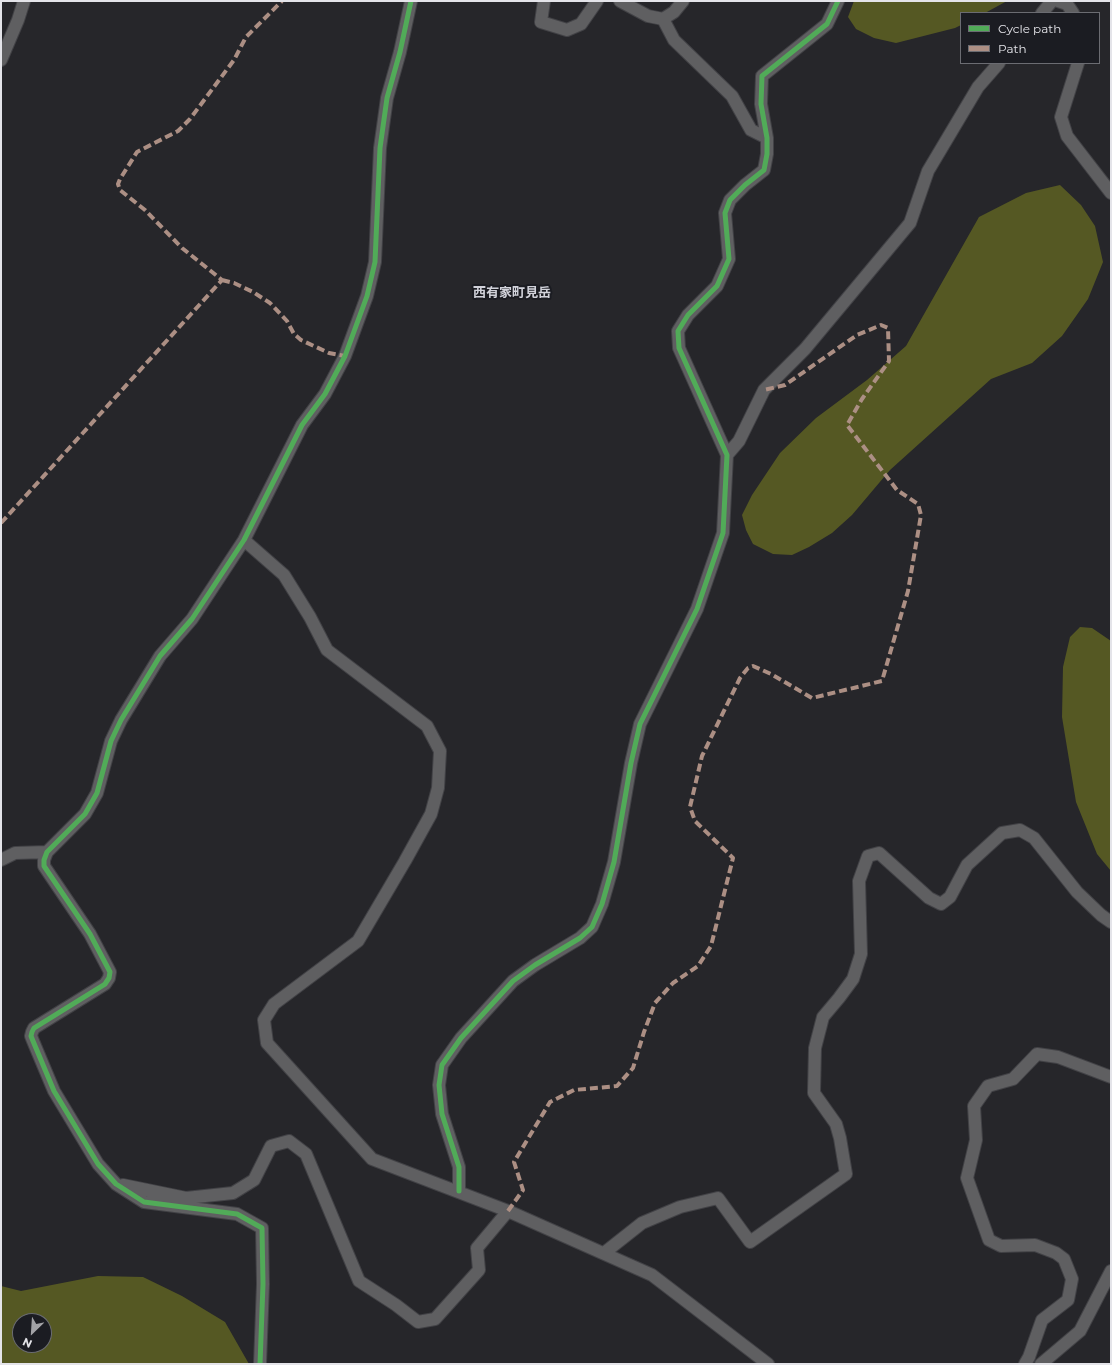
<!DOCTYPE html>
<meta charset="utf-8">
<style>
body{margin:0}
#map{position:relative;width:1112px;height:1365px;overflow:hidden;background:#26262a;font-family:Montserrat,sans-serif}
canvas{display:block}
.frame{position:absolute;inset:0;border:2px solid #e4e4e9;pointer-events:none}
.legend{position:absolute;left:960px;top:12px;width:140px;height:52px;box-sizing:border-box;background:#1b1c22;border:1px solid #6b6c72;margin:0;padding:5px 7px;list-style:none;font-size:12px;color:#e4e4e9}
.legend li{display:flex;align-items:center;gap:8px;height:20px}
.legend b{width:20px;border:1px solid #6b6c72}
.north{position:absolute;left:12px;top:1313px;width:40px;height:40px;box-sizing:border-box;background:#1b1c22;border:1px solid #6b6c72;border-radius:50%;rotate:205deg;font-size:11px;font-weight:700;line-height:16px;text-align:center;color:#e4e4e9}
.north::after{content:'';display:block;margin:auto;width:14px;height:18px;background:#a2a2a6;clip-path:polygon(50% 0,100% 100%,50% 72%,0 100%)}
</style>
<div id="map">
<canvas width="1112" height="1365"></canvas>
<div class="frame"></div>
<ul class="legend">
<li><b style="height:5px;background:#51ab58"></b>Cycle path</li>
<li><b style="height:5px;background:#ac8f84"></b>Path</li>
</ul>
<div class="north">N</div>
</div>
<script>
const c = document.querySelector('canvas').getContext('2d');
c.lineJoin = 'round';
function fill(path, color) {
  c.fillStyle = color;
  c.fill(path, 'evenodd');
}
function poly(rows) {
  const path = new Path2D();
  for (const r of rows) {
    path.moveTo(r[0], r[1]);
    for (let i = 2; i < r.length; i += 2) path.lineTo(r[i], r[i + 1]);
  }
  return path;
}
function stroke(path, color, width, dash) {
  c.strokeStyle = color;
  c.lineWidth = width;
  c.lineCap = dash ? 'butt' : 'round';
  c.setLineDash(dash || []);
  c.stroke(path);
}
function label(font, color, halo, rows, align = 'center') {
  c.font = font + ' Montserrat,"Noto Sans JP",sans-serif';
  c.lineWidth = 4;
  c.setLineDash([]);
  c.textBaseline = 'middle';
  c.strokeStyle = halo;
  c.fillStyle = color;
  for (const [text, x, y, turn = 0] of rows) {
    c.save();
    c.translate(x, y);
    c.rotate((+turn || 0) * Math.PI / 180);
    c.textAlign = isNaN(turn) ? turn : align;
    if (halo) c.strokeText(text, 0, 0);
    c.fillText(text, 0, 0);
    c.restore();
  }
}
const forest = poly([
 [854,1,1007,1,985,13,961,13,961,25,955,28,896,43,874,38,856,29,848,17],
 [1060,185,1081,205,1095,226,1103,262,1088,299,1062,336,1032,363,991,379,890,470,852,515,832,533,809,547,792,555,773,554,753,544,746,530,742,515,752,495,780,453,816,418,867,380,906,346,979,217,1026,193],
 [1080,627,1092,628,1111,641,1111,871,1097,854,1076,802,1062,717,1063,667,1070,637],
 [98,1276,143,1277,182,1296,225,1322,249,1364,1,1364,1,1286,21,1291],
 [20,1321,44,1321,44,1345,20,1345]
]);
const minor = poly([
 [544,1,541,22,567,30,581,24,597,1],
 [620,1,648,16,663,19,674,12,683,1],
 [1058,1,1067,4,1073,13],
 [1042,13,1052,1],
 [663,19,674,40,732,96,751,130,767,138],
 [1,60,18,20,24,1],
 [1078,63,1061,117,1067,136,1111,193],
 [727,455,739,441,764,390,805,349,910,223,928,171,978,87,999,63],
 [244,540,284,575,310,617,327,650,427,726,440,751,438,788,431,814,405,861,358,941,274,1004,264,1020,267,1043,372,1159,508,1211,652,1275,768,1364],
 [1,860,15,853,47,852],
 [123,1185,186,1198,233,1193,254,1180,271,1146,289,1141,306,1154,359,1281,396,1305,418,1322,435,1319,479,1270,477,1248,508,1211],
 [459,1191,459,1167,442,1114,439,1085,442,1065,461,1038,513,981,535,965,580,938,592,927,602,904,614,862,631,763,640,724,697,609,723,533,727,455,679,348,678,331,688,315,717,286,729,259,725,213,730,200,745,185,764,170,767,154,767,138,761,104,762,76,827,24,838,1],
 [604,1253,642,1223,680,1207,718,1198,750,1242,846,1174,840,1138,836,1124,814,1093,815,1048,823,1017,839,998,853,979,861,954,859,881,868,856,879,853,929,898,941,904,950,897,967,865,1002,833,1020,830,1034,838,1077,892,1101,915,1111,922],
 [260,1364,263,1284,262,1228,237,1214,144,1202,116,1184,98,1164,54,1091,33,1041,31,1036,32,1032,34,1028,105,984,109,978,110,972,90,934,44,866,44,860,47,852,85,814,97,793,111,741,121,720,160,656,192,619,244,540,302,425,325,394,345,356,367,296,375,262,380,148,387,98,400,52,411,1],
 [1025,1364,1029,1357,1042,1320,1068,1300,1072,1279,1064,1259,1056,1253,1035,1245,1001,1246,989,1240,967,1178,976,1140,974,1106,988,1086,1013,1079,1037,1054,1058,1057,1111,1077],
 [1041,1364,1080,1331,1111,1271]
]);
const quiet = poly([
 [222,280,234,283,253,292,270,303,287,321,294,334,301,340,329,353,345,356],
 [1,523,222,280,182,248,145,210,120,190,118,184,120,179,137,152,178,131,190,119,234,60,246,37,282,1],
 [508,1211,523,1190,514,1162,550,1102,574,1090,617,1086,633,1068,644,1032,655,1003,673,983,698,966,711,946,733,858,695,821,690,807,702,756,740,678,748,668,753,666,771,674,812,698,882,681,908,591,921,515,918,504,897,490,847,425,862,399,889,361,888,328,881,325,857,335,785,385,764,390]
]);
const cycleway = poly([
 [459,1191,459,1167,442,1114,439,1085,442,1065,461,1038,513,981,535,965,580,938,592,927,602,904,614,862,631,763,640,724,697,609,723,533,727,455,679,348,678,331,688,315,717,286,729,259,725,213,730,200,745,185,764,170,767,154,767,138,761,104,762,76,827,24,838,1],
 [260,1364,263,1284,262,1228,237,1214,144,1202,116,1184,98,1164,54,1091,33,1041,31,1036,32,1032,34,1028,105,984,109,978,110,972,90,934,44,866,44,860,47,852,85,814,97,793,111,741,121,720,160,656,192,619,244,540,302,425,325,394,345,356,367,296,375,262,380,148,387,98,400,52,411,1]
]);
const quarterNames = [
 ["西有家町見岳",512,293]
];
fill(forest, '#555823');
stroke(minor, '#424246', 14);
stroke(minor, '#5f5f61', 12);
stroke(quiet, '#ac8f84', 4, [8, 4]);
stroke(cycleway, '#51ab58', 5);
label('bold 13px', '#d1d2da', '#1b1c22', quarterNames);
</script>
